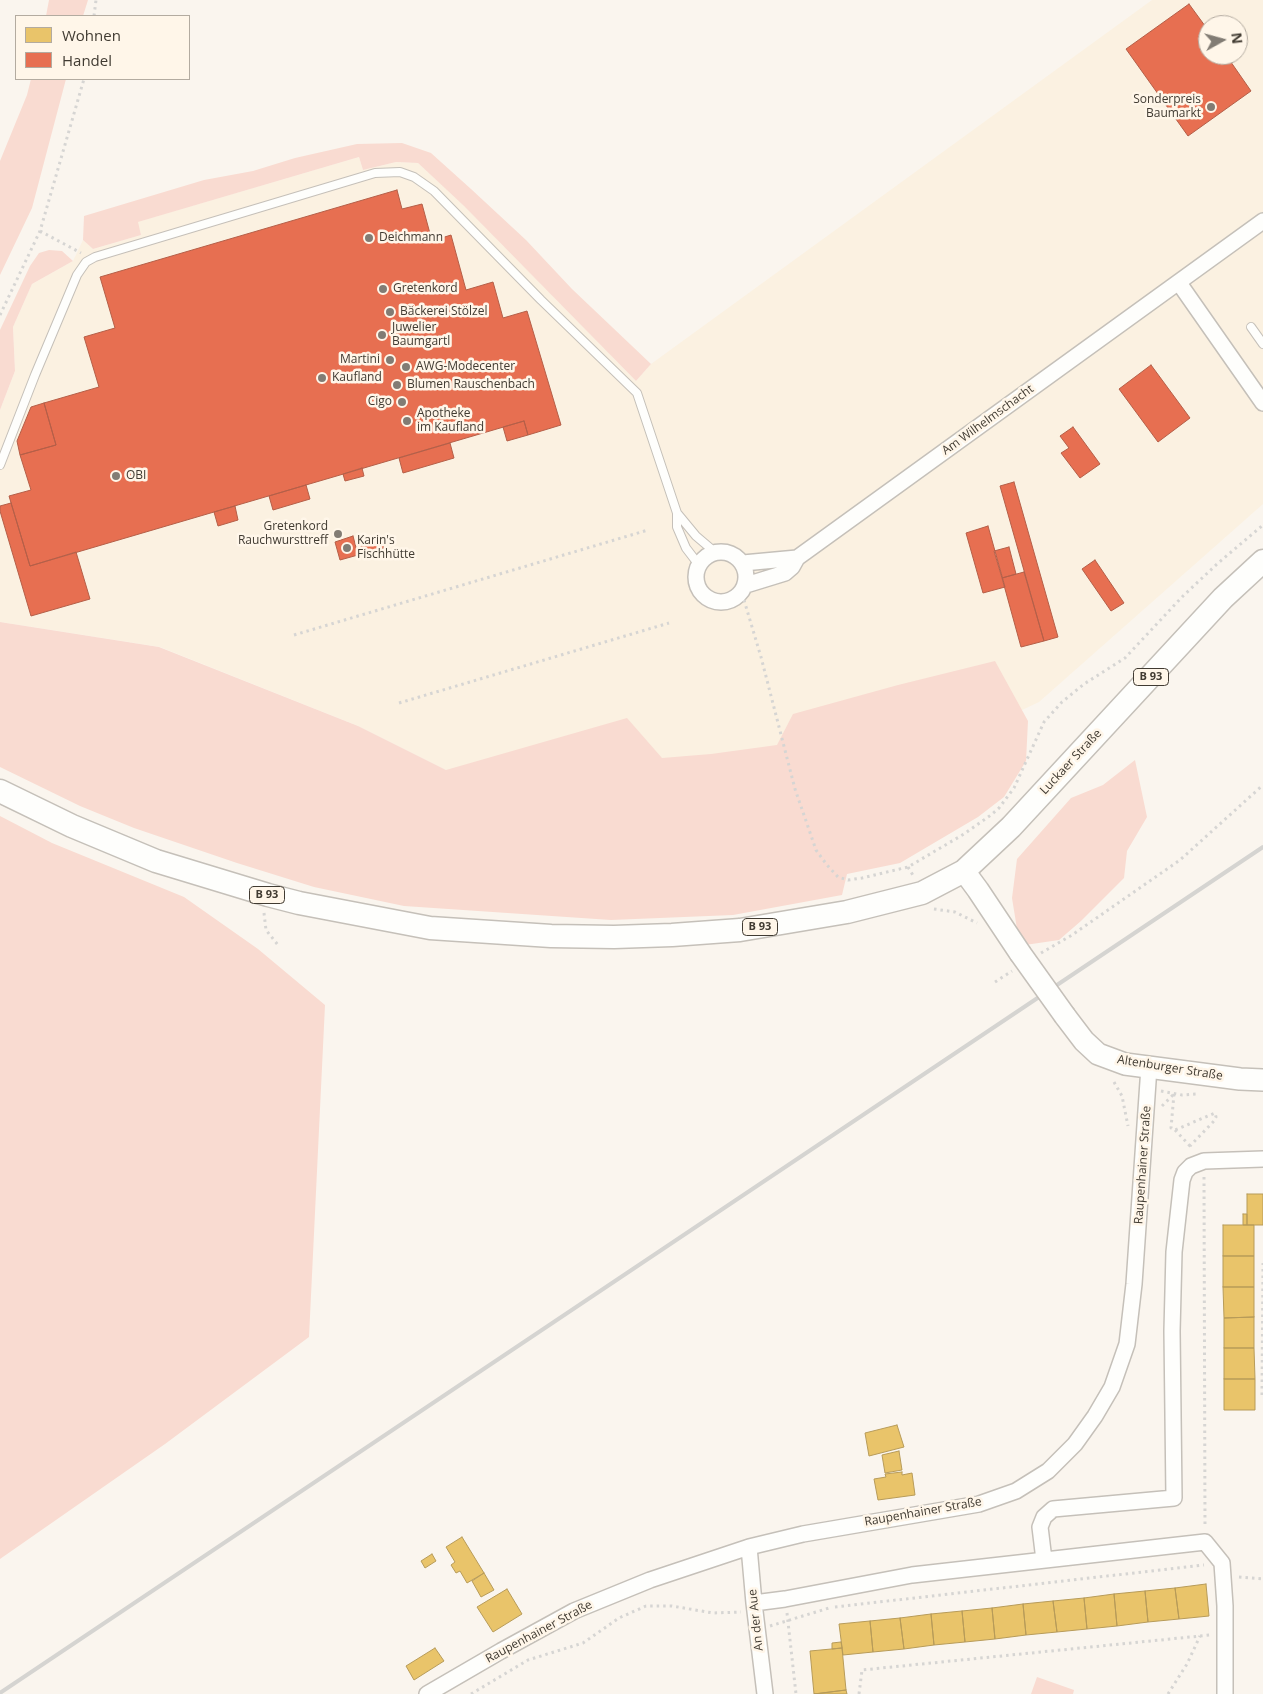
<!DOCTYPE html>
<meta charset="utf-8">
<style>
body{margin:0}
#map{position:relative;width:1263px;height:1694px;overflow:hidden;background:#faf5ee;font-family:"Open Sans",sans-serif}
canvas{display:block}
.legend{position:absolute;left:15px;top:15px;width:175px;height:65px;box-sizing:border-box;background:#fff6e9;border:1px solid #b3aba0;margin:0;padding:6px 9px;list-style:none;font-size:15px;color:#413b32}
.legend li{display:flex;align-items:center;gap:10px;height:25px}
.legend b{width:25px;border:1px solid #b3aba0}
.north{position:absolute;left:1198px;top:15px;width:50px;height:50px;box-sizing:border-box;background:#fff6e9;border:1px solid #b3aba0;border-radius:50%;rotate:83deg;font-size:14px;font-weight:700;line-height:20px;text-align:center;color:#413b32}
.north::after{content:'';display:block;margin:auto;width:18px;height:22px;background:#827c74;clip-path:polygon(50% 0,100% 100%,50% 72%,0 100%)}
</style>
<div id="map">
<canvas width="1263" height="1694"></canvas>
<ul class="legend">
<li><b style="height:14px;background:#e9c46a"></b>Wohnen</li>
<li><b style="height:14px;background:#e76f51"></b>Handel</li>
</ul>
<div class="north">N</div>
</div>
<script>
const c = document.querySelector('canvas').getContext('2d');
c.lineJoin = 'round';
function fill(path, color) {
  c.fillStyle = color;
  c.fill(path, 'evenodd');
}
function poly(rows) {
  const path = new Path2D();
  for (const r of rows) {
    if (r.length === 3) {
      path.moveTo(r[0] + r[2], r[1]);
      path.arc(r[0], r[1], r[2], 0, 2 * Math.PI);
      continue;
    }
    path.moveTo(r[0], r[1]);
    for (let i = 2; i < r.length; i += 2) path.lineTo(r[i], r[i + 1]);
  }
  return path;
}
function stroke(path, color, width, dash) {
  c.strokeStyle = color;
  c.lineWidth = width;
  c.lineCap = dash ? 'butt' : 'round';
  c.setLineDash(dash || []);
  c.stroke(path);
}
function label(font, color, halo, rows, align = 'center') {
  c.font = font + ' "Open Sans",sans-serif';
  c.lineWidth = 5;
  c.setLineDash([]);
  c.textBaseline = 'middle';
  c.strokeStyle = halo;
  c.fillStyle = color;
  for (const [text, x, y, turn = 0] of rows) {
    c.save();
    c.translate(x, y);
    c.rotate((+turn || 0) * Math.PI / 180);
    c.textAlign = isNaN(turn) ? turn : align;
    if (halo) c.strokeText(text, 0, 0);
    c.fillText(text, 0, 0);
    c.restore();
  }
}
const built = poly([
 [1152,0,1263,0,1263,504,1039,702,863,785,446,770,358,726,160,647,0,622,0,410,15,371,13,327,32,284,73,261,83,240,93,249,141,235,137,222,359,157,363,170,396,162,418,163,464,206,636,381,651,364],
 [1208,25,1238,25,1238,55,1208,55]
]);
const green = poly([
 [49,0,88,0,83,16,46,16],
 [31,79,66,79,32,208,0,275,0,161,27,95],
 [402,143,431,153,471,189,526,240,572,289,651,364,636,381,464,206,418,163,396,162,363,170,359,157,138,222,141,235,93,249,83,240,84,216,204,180,253,171,295,158,357,144],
 [49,250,62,251,73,261,32,284,13,327,15,371,0,410,0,330,30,266,39,253],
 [0,622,159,647,358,726,446,770,627,718,662,758,711,754,777,745,793,714,898,685,995,661,1028,721,1026,761,1004,797,978,817,900,863,847,874,842,895,733,915,611,920,404,906,314,887,237,863,134,828,80,806,0,767],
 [1135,760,1147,817,1127,851,1124,878,1081,921,1059,940,1025,945,1017,929,1012,898,1017,859,1071,798,1103,785],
 [0,816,52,843,184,897,258,949,325,1005,309,1337,165,1444,0,1559],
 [1037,1677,1074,1690,1073,1694,1031,1694]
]);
const homes = poly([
 [1247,1194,1263,1194,1263,1225,1247,1225,1247,1194],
 [1243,1214,1247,1214,1247,1225,1243,1225,1243,1214],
 [1223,1225,1254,1225,1254,1256,1223,1256,1223,1225],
 [1223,1256,1254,1256,1254,1287,1223,1287,1223,1256],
 [1223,1287,1254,1287,1254,1317,1224,1318,1223,1287],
 [1254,1317,1254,1348,1224,1348,1224,1318,1254,1317],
 [1224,1348,1254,1348,1255,1379,1224,1379,1224,1348],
 [1224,1379,1255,1379,1255,1410,1224,1410,1224,1379],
 [897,1425,904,1447,869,1456,865,1433,897,1425],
 [899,1451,902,1470,885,1473,882,1455,899,1451],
 [902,1472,902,1475,912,1473,915,1495,878,1500,874,1479,886,1477,885,1474,902,1472],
 [462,1537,484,1573,467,1583,460,1571,456,1573,451,1565,455,1562,446,1547,462,1537],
 [432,1554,436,1561,425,1568,421,1561,432,1554],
 [484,1573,494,1590,481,1597,472,1581,484,1573],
 [1206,1584,1209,1616,1179,1619,1175,1588,1206,1584],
 [1175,1588,1179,1619,1148,1622,1145,1591,1175,1588],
 [507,1589,522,1614,493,1632,477,1607,507,1589],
 [1145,1591,1148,1622,1117,1626,1114,1594,1145,1591],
 [1114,1594,1117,1626,1087,1629,1084,1598,1114,1594],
 [1084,1598,1087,1629,1057,1632,1053,1601,1084,1598],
 [1053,1601,1057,1632,1026,1635,1023,1604,1053,1601],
 [1023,1604,1026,1635,995,1639,992,1608,1023,1604],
 [992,1608,995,1639,965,1642,962,1611,992,1608],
 [962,1611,965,1642,934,1645,931,1614,962,1611],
 [931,1614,934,1645,904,1649,900,1618,931,1614],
 [900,1618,904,1649,873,1652,870,1621,900,1618],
 [870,1621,873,1652,843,1655,839,1624,870,1621],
 [841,1642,842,1648,832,1649,832,1643,841,1642],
 [435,1648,444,1661,414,1680,406,1666,435,1648],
 [842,1648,846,1690,814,1694,810,1651,842,1648],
 [846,1690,847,1694,814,1694,846,1690]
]);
const shops = poly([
 [1189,4,1208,30,1208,55,1226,55,1251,91,1188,136,1126,49,1189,4],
 [397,190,402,209,422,204,432,241,451,235,466,290,493,282,503,318,527,311,561,425,528,435,524,421,30,566,9,496,31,490,20,455,56,445,44,403,99,387,84,337,115,328,100,277,397,190],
 [1151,365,1190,418,1158,442,1119,389,1151,365],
 [44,403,56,445,20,455,17,441,31,407,44,403],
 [524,421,528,435,507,441,503,427,524,421],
 [1073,427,1100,464,1080,478,1061,453,1069,448,1060,436,1073,427],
 [450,443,454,458,403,473,399,458,450,443],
 [362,468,364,476,345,481,343,474,362,468],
 [1014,482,1058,637,1044,641,1000,486,1014,482],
 [306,485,310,499,273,510,269,496,306,485],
 [11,503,30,566,76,552,90,599,31,616,0,511,0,506,11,503],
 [235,506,238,520,218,526,214,512,235,506],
 [988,526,1005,587,983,593,966,533,988,526],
 [353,536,358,555,340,560,335,542,353,536],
 [381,536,384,548,363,554,360,542,381,536],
 [1009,547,1016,574,1002,578,994,551,1009,547],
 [1095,560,1124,603,1111,611,1082,569,1095,560],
 [1024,572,1044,641,1021,647,1002,578,1024,572]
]);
const path = poly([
 [94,16,96,0],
 [40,231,81,253],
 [0,315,40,231,84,79],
 [744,600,761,657,795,789,816,850,827,865,838,877,848,880,862,878,908,867,964,834,991,815,999,808,1014,788,1044,722,1062,702,1084,684,1125,658,1182,597,1217,564,1263,525],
 [294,635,648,530],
 [399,703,669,623],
 [908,867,914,877],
 [934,909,955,912,977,923],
 [264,913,266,930,278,945],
 [1041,953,1072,935,1180,860,1263,785],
 [995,982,1012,971],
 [1114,1082,1122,1096,1128,1126],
 [1161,1091,1182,1095,1197,1094],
 [1174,1094,1171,1128,1175,1130,1215,1113,1216,1117,1214,1121,1190,1146,1192,1149],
 [1162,1106,1174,1094],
 [1175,1130,1190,1146],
 [1204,1177,1205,1528],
 [1262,1395,1263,1263],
 [1239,1577,1263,1579],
 [835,1607,1204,1565],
 [787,1613,796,1694],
 [770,1626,829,1608],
 [471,1694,528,1660,583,1643,619,1618,646,1606,672,1606,713,1613,741,1612],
 [859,1694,862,1670,1210,1635],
 [1168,1694,1187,1664,1200,1636]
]);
const lane = poly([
 [1251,327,1263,344],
 [0,465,35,375,77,275,86,262,95,257,375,173,400,172,414,177,434,191,541,300,637,393,677,513,677,527,686,548,699,565],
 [677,513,696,536,716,553]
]);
const street = poly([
 [1179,283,1263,403],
 [721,577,25],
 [743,563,797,558],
 [746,585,785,573,792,567,797,558,1263,221],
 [749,1547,754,1603,765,1694],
 [1044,1560,1040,1527,1044,1517,1053,1509,1174,1498,1172,1331,1174,1252,1182,1180,1185,1172,1191,1166,1204,1161,1263,1159],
 [754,1603,785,1599,912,1575,1205,1542,1222,1563,1225,1606,1225,1694],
 [427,1694,501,1651,574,1611,650,1580,749,1547,803,1534,979,1504,1016,1491,1048,1471,1075,1444,1095,1416,1112,1387,1127,1344,1134,1284,1149,1067]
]);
const secondary = poly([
 [964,871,978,890,1020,953],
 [1065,1016,1084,1041,1098,1054,1125,1064,1240,1079,1263,1080]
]);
const primary = poly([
 [0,791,72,826,156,861,268,895,299,903,430,928,551,936,614,937,672,935,740,930,847,912,922,893,964,871,1011,827,1223,598,1263,561]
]);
const rail = poly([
 [0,1693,1263,847]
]);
const secondaryBridge = poly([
 [1020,953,1065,1016]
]);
const markers = [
 [1211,107,5,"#827c74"],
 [369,238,5,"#827c74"],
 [383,289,5,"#827c74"],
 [390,312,5,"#827c74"],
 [382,335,5,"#827c74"],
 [390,360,5,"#827c74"],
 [406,367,5,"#827c74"],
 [322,378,5,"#827c74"],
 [397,385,5,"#827c74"],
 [402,402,5,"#827c74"],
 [407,421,5,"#827c74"],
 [116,476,5,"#827c74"],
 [338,534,5,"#827c74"],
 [347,548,5,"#827c74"]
];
const shields = [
 [1151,677,35],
 [267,895,35],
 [760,927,35]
];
const shieldNames = [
 ["B 93",1151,677],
 ["B 93",267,895],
 ["B 93",760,927]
];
const poiNames = [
 ["Sonderpreis",1201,100,"right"],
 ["Baumarkt",1201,114,"right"],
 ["Deichmann",379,238],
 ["Gretenkord",393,289],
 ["Bäckerei Stölzel",400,312],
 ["Juwelier",392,328],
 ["Baumgartl",392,342],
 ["Martini",380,360,"right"],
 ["AWG-Modecenter",416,367],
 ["Kaufland",332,378],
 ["Blumen Rauschenbach",407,385],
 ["Cigo",392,402,"right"],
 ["Apotheke",417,414],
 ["im Kaufland",417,428],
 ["OBI",126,476],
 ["Gretenkord",328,527,"right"],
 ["Rauchwursttreff",328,541,"right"],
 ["Karin's",357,541],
 ["Fischhütte",357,555]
];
const streetNames = [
 ["Am Wilhelmschacht",988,420,-36],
 ["Luckaer Straße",1071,762,-47],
 ["Altenburger Straße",1170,1068,9],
 ["Raupenhainer Straße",1143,1165,-86],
 ["Raupenhainer Straße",923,1512,-10],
 ["An der Aue",756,1620,-96],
 ["Raupenhainer Straße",539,1632,-28]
];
fill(built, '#fbf1e1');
fill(green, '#f9dbd1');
fill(homes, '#e9c46a');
stroke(homes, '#b79b59', 1);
fill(shops, '#e76f51');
stroke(shops, '#b55f48', 1);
stroke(lane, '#c5c0b9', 10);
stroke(street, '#c5c0b9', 18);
stroke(secondary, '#c5c0b9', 24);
stroke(primary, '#c5c0b9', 25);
stroke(path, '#d6d5d3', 3, [2.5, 4]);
stroke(lane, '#fefefc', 8);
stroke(street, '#fefefc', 15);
stroke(secondary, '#fefefc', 21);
stroke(primary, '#fefefc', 22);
stroke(rail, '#d5d4d1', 4);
stroke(secondaryBridge, '#c5c0b9', 24, []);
stroke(secondaryBridge, '#fefefc', 21);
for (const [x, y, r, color] of markers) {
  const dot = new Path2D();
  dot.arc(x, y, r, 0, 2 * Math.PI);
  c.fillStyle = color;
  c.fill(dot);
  stroke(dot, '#fff6e9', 2);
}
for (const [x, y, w] of shields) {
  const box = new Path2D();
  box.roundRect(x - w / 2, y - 8.5, w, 17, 4);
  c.fillStyle = '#fff6e9';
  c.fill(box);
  stroke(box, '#413b32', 1);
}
label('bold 11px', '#413b32', null, shieldNames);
label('12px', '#413b32', '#fff6e9', poiNames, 'left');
label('12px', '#413b32', '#fff6e9', streetNames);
</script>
